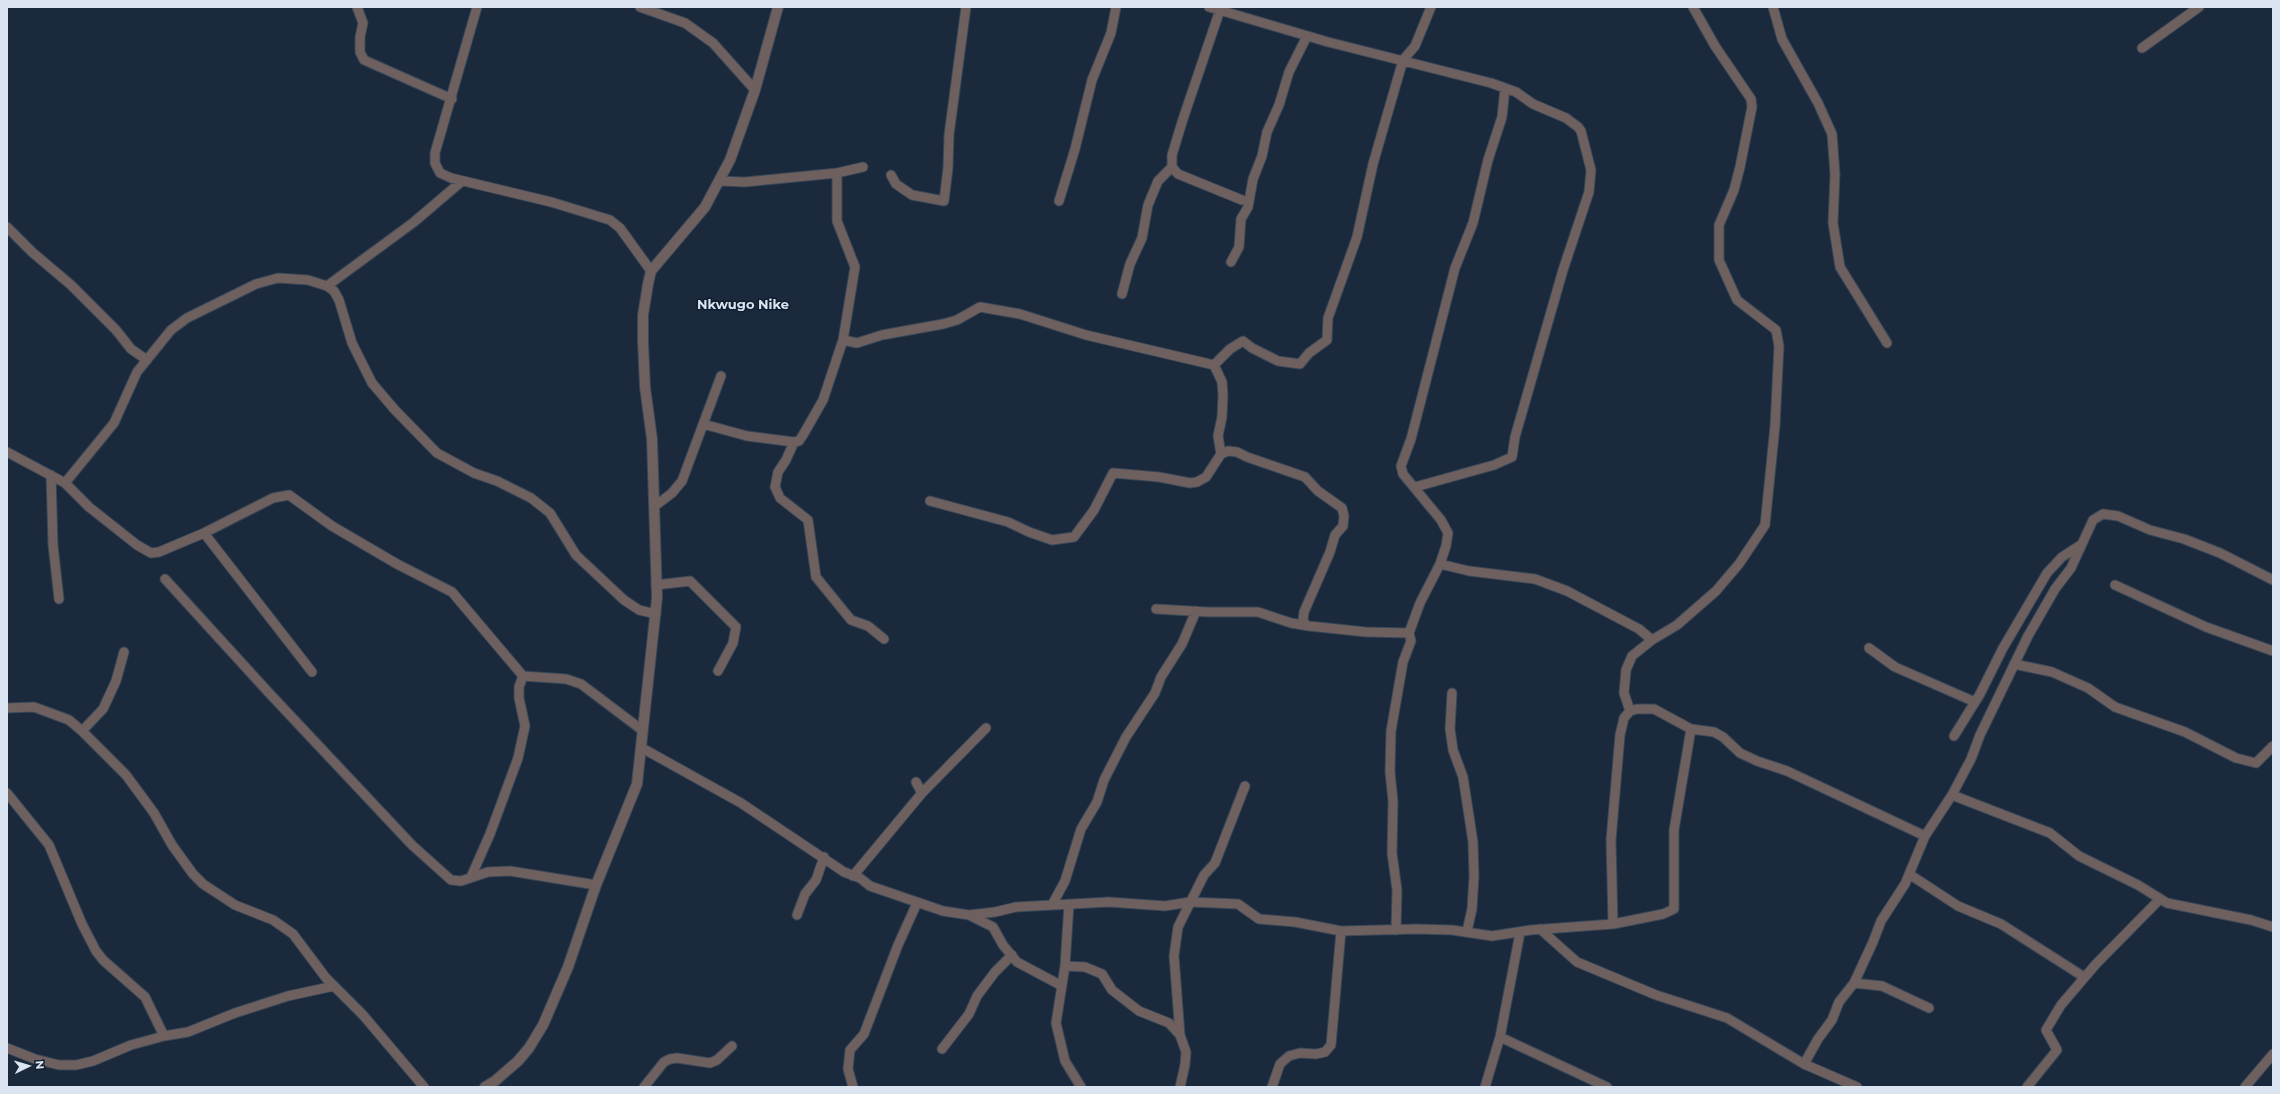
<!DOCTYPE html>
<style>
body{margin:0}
#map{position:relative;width:2280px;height:1094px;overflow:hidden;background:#1a293b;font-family:Montserrat,sans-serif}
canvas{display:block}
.frame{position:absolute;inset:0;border:8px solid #dbe5f2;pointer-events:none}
.north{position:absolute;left:8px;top:1046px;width:40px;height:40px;-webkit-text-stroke:3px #101f31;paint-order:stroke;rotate:85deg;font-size:11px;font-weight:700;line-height:16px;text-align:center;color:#dbe5f2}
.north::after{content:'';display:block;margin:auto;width:14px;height:18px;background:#dbe5f2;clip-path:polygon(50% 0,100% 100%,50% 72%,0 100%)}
</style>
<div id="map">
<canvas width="2280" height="1094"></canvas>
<div class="frame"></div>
<div class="north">N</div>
</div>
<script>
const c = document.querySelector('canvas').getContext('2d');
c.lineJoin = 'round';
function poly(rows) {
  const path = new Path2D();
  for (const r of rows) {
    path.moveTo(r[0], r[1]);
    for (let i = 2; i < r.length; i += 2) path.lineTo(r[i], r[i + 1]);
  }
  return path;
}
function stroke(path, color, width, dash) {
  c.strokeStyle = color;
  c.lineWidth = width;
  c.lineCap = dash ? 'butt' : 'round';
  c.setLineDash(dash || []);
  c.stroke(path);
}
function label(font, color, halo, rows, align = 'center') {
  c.font = font + ' Montserrat,sans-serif';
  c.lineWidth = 3;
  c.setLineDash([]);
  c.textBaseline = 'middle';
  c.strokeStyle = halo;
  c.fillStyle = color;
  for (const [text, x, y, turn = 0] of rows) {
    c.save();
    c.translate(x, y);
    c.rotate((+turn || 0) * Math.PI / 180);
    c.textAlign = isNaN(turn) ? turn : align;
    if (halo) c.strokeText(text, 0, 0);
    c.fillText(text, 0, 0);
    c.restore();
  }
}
const minor = poly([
 [357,7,363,23,360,37,360,52,364,60,452,99],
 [477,7,435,153,435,163,440,173,451,178,551,202,610,220,620,228,651,271],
 [640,7,685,23,713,43,755,90],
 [1209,7,1328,42,1491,83,1516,92,1533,104,1566,118,1578,127,1581,131,1591,170,1589,192,1563,270,1515,437,1512,457,1494,465,1415,487],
 [1221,7,1183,119,1172,155,1172,167,1178,174,1242,200],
 [1773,7,1782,39,1818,103,1832,134,1835,174,1833,223,1840,267,1887,343],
 [2142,48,2199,7],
 [891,175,896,184,912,195,944,201,948,168,949,135,966,7],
 [719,181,745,182,837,173,863,167],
 [1059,201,1075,149,1092,80,1111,33,1116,7],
 [7,227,32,252,71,285,116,330,131,349,147,360],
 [1231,262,1239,247,1241,219,1248,207,1253,179,1262,156,1267,132,1279,105,1289,72,1307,36],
 [327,286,414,222,462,181],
 [1122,294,1130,264,1142,238,1148,205,1158,181,1172,167],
 [843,340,857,343,882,335,943,324,957,320,980,307,1020,314,1086,335,1214,365,1230,349,1243,341,1252,348,1278,361,1300,364,1309,353,1327,340,1328,318,1357,237,1373,164,1403,60,1415,46,1431,7],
 [1214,365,1222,382,1223,395,1222,417,1218,436,1221,454],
 [703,424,747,436,794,442,799,441,803,435,823,400,843,340,855,267,837,221,837,173],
 [794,442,786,460,778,472,775,487,780,498,808,520,816,577,851,620,868,626,884,639],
 [7,452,65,483,89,507,137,545,151,553,159,552,204,533,273,498,289,495,332,526,397,564,452,592,523,676,566,679,581,684,642,730],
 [51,475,53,545,59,599],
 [65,483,114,423,137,372,171,330,187,318,256,284,278,278,308,280,327,286,334,291,339,300,352,343,372,383,395,410,437,453,474,473,497,481,531,498,550,513,576,555,624,600,639,610,656,614],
 [930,501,1008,522,1029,532,1052,540,1074,537,1094,510,1113,473,1159,477,1190,483,1197,482,1206,477,1221,454,1228,451,1237,452,1247,457,1305,477,1318,491,1342,508,1344,516,1343,526,1335,535,1330,552,1304,612,1303,620,1306,625],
 [655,506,672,493,682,481,721,376],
 [204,533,312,672],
 [1440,564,1469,571,1535,579,1567,591,1639,629,1652,640],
 [165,579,270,694,412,845,451,880,461,881,488,872,510,871,596,885],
 [656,585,690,581,736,627,733,643,718,671],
 [2115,585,2206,627,2273,651],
 [1156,609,1208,612,1258,612,1291,623,1309,626,1366,632,1409,633],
 [1869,648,1895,667,1975,702],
 [2014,664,2052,672,2088,688,2115,707,2185,732,2236,758,2256,763,2273,746],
 [1452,693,1450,729,1453,750,1463,777,1473,842,1474,876,1472,909,1467,931],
 [7,708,34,707,69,720,82,731,126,775,154,813,172,845,193,874,203,884,235,905,273,920,293,934,326,978,363,1015,424,1087],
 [1630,711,1624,693,1626,670,1632,656,1652,640,1677,625,1716,591,1739,564,1765,525,1775,426,1779,346,1776,330,1737,300,1719,260,1719,225,1734,190,1740,167,1752,107,1751,99,1715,46,1693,7],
 [82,731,103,709,116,681,124,652],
 [1954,736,1980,694,2003,648,2047,573,2062,557,2082,544],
 [642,748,741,803,844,872,860,878,870,886,943,911,969,915,995,912,1016,907,1109,902,1165,906,1190,902,1238,904,1259,919,1295,922,1341,931,1416,929,1452,930,1492,936,1531,930,1613,924,1663,914,1674,909,1674,830,1691,729],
 [7,793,49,845,82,924,96,951,103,960,145,997,164,1036],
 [922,793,986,728],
 [1952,795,2050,833,2079,856,2138,885,2167,903,2251,920,2273,927],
 [1909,874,1958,906,2001,924,2084,977],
 [853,876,922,793,916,782],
 [471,877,490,834,518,758,525,726,519,698,519,687,523,676],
 [1069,904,1065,966,1056,1023,1065,1061,1081,1087],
 [1052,905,1065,881,1081,829,1097,802,1104,780,1126,737,1155,693,1161,677,1182,644,1196,611],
 [797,915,805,894,816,880,824,857],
 [969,915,993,927,1003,945,1017,962,1062,986],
 [1613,924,1611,840,1620,735,1624,718,1630,711,1637,709,1654,709,1691,729,1714,732,1723,737,1740,753,1757,761,1787,771,1925,836],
 [1540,929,1577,962,1656,995,1727,1018,1804,1064,1857,1087],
 [1396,930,1397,890,1392,853,1393,801,1390,772,1391,731,1403,662,1411,641,1409,633,1420,603,1440,564,1446,546,1448,533,1441,520,1403,474,1401,466,1411,439,1455,268,1473,223,1488,160,1502,117,1505,88],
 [1065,966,1085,967,1102,974,1112,990,1139,1011,1169,1023,1180,1035,1186,1052,1185,1065,1180,1087],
 [1854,983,1882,986,1929,1008],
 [1180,1035,1174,956,1178,927,1204,875,1215,863,1245,786],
 [1500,1037,1607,1087],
 [7,1048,35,1059,59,1065,76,1065,93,1061,131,1045,164,1036,188,1032,235,1013,288,996,334,986],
 [942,1049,969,1014,977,996,995,972,1012,955],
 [1804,1064,1818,1039,1832,1020,1839,1002,1854,983,1873,942,1881,921,1905,884,1925,836,1952,795,1971,759,1980,735,2028,636,2055,589,2071,568,2093,520,2103,514,2118,516,2150,530,2184,539,2220,553,2273,580],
 [644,1087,664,1062,670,1059,677,1058,710,1063,717,1060,732,1046],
 [853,1087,848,1069,850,1050,864,1034,898,945,917,903],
 [1272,1087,1280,1064,1289,1056,1300,1053,1316,1054,1325,1052,1331,1045,1341,931],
 [1485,1087,1500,1037,1520,933],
 [2027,1087,2057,1050,2046,1030,2061,1005,2096,964,2159,900],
 [2245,1087,2273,1054]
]);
const tertiary = poly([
 [485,1087,495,1081,518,1061,529,1048,543,1025,568,967,596,885,637,784,657,598,652,439,645,387,643,342,643,315,648,284,651,271,705,207,730,160,755,90,778,7]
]);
const neighbourhoodNames = [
 ["Nkwugo Nike",743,305]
];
stroke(minor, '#394758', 11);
stroke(tertiary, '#394758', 12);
stroke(minor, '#6d605e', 9);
stroke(tertiary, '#6d605e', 10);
label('bold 13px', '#dbe5f2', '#101f31', neighbourhoodNames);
</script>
